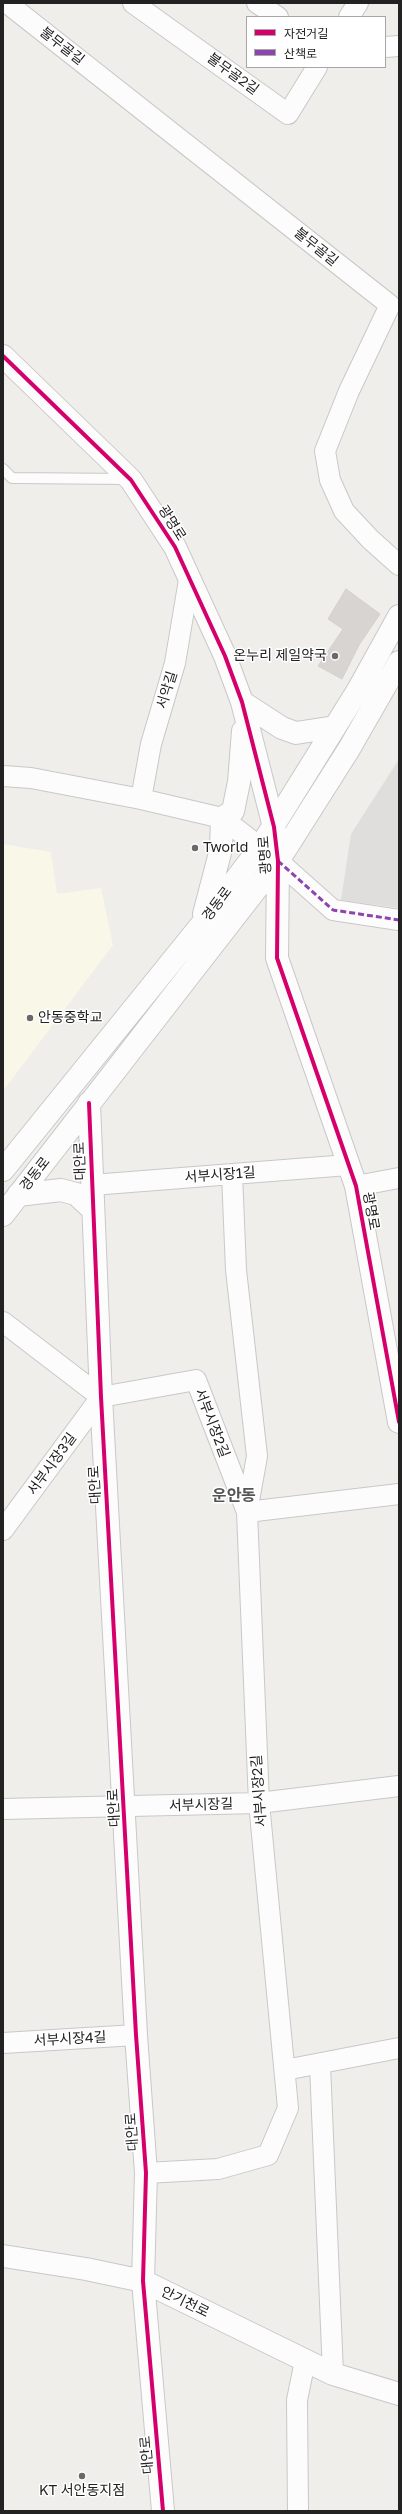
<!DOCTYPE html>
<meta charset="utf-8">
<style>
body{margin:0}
#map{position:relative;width:402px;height:2514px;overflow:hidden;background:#f0eeeb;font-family:"Golos Text","Noto Sans KR",sans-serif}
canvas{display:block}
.frame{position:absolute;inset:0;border:4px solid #222;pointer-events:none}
.legend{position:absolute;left:246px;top:16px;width:140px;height:52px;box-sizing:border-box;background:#fff;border:1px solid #a7a7a7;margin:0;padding:5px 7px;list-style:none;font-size:12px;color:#222}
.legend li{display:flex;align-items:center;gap:8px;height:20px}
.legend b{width:20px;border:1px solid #a7a7a7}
</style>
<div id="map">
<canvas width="402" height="2514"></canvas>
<div class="frame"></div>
<ul class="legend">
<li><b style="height:5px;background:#d6006c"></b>자전거길</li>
<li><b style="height:5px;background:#8e44ad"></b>산책로</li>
</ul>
</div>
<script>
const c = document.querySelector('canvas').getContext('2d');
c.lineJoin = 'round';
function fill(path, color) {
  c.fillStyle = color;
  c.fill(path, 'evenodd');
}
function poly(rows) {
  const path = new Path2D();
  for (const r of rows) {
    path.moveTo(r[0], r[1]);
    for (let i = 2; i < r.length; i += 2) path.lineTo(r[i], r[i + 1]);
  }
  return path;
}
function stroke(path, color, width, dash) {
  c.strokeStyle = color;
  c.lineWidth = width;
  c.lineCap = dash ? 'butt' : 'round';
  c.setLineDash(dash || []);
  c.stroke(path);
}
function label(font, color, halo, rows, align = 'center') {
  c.font = font + ' "Golos Text","Noto Sans KR",sans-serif';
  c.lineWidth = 3;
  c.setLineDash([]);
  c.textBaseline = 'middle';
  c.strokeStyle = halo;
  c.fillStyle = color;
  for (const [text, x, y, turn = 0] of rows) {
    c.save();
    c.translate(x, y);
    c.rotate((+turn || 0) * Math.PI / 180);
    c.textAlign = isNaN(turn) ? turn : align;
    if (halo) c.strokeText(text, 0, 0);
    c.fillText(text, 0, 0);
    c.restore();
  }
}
const residential = poly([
 [399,759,399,908,341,900,351,834]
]);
const education = poly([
 [3,844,51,852,57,894,101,888,113,945,3,1091]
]);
const building = poly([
 [346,589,380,614,359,645,342,679,318,666,343,629,328,619,346,589]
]);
const service = poly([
 [3,469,12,478,127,479]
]);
const minor = poly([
 [7,3,390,305,349,391,325,451,330,480,344,511,370,539,399,565],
 [133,3,288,114,317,67],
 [257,3,278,17],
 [349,17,358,3],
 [385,47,399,46],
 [3,776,31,778,141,799,222,818,278,861,333,910,399,920],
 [141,799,151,744,175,663,189,580],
 [232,1174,236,1270,257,1456,247,1512,399,1494],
 [92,1185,348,1165],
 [356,1186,399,1178],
 [3,1322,101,1397],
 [101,1397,196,1380,247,1512,259,1803,288,2108,268,2155,218,2169,146,2173],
 [3,1530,101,1397],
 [3,1809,259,1803,399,1786],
 [3,2043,136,2035],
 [320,2065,333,2374],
 [285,2070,399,2048],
 [298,2511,297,2400,305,2361]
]);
const tertiary = poly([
 [3,356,131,480,175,547,225,656,242,702,274,827,278,861,277,958,356,1186,399,1422],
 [242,702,282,728,296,733,335,727],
 [204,914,221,849,222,818,233,811,239,782,243,731],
 [89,1103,101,1397,136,2035,146,2173,143,2281,163,2511],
 [3,1170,202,924,259,849,358,690,399,616],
 [18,1195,61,1190,76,1194,92,1209],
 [3,1215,278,861,349,749,399,662],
 [3,2256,86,2269,143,2281,333,2374,399,2394]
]);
const quiet = poly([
 [278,861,333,910,399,920]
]);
const cycleway = poly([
 [3,356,131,480,175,547,225,656,242,702,274,827,278,861,277,958,356,1186,399,1422],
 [89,1103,101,1397,136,2035,146,2173,143,2281,163,2511]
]);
const markers = [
 [335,656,4,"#6a6968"],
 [195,848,4,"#6a6968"],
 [30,1018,4,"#6a6968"],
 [82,2476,4,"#6a6968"]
];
const streetNames = [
 ["불무골길",62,46,38],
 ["불무골2길",233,74,36],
 ["불무골길",316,247,39],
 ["광명로",172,523,58],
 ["서악길",167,690,-73],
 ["광명로",265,855,-94],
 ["경동로",217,904,-53],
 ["대안로",80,1161,-92],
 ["경동로",35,1174,-52],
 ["서부시장1길",220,1175,-4],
 ["광명로",371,1211,80],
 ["서부시장2길",212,1423,69],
 ["서부시장3길",52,1464,-54],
 ["대안로",95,1485,-93],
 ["서부시장2길",259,1791,-94],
 ["서부시장길",201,1805,-2],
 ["대안로",114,1808,-93],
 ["서부시장4길",70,2039,-3],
 ["대안로",132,2132,-94],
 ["안기천로",185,2302,26],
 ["대안로",147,2455,-95]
];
const poiNames = [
 ["온누리 제일약국",327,656,"right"],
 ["Tworld",203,848],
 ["안동중학교",38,1018],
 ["KT 서안동지점",82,2491,"center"]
];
const quarterNames = [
 ["운안동",234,1496]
];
fill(residential, '#dfdedc');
fill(education, '#f8f7e8');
fill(building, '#d7d4d2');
stroke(building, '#d3d0cc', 1);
stroke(service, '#c9c8c7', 12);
stroke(minor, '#c9c8c7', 22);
stroke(tertiary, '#c9c8c7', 24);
stroke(service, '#fdfcfc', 10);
stroke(minor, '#fdfcfc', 20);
stroke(tertiary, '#fdfcfc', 22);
stroke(quiet, '#8e44ad', 3, [6, 3]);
stroke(cycleway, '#d6006c', 4);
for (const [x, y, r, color] of markers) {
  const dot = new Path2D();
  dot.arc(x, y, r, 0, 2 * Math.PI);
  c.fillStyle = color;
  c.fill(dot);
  stroke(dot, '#fff', 1.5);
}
label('14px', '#222', '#fff', streetNames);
label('14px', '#222', '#fff', poiNames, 'left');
label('bold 16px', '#555', '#fff', quarterNames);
</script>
